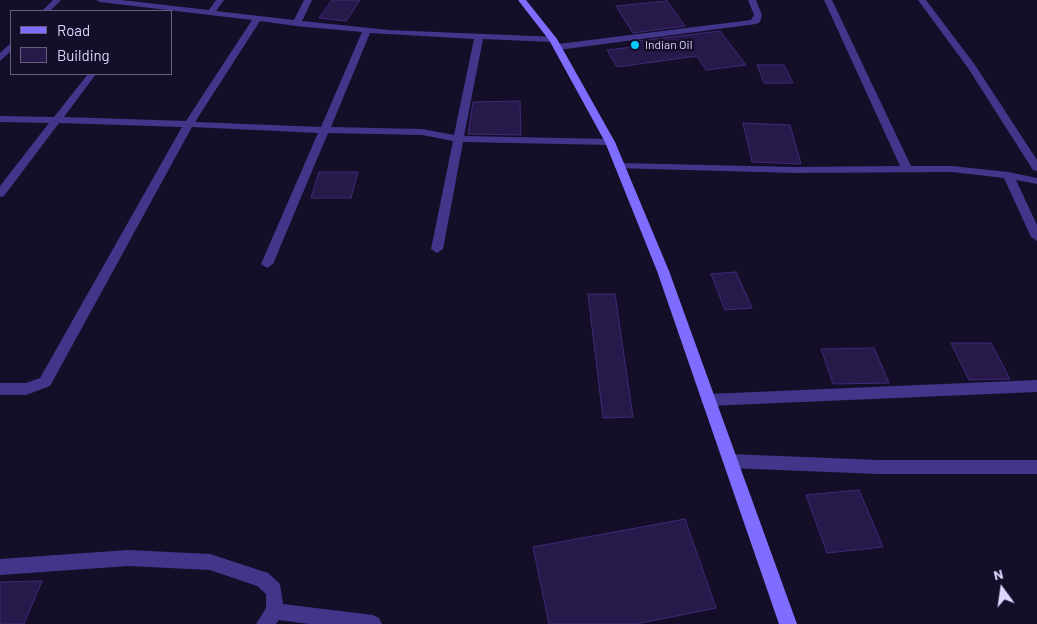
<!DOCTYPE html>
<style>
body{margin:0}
#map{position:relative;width:1037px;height:624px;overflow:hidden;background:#150e29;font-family:Barlow,sans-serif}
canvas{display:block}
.legend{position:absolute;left:10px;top:10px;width:162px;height:65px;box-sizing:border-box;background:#150e29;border:1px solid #665e7f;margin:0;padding:6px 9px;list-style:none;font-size:15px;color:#dfd6ff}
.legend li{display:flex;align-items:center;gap:10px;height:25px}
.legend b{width:25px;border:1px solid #665e7f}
.north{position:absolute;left:977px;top:564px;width:50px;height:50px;-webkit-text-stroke:4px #150e29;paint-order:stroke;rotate:346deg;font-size:14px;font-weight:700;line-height:20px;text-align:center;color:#dfd6ff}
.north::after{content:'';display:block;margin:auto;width:18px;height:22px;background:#dfd6ff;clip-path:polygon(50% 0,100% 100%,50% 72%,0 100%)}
</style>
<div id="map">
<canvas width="1037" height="624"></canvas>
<ul class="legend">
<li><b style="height:6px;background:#7f6dff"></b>Road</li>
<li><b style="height:14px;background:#28194b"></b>Building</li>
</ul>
<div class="north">N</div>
</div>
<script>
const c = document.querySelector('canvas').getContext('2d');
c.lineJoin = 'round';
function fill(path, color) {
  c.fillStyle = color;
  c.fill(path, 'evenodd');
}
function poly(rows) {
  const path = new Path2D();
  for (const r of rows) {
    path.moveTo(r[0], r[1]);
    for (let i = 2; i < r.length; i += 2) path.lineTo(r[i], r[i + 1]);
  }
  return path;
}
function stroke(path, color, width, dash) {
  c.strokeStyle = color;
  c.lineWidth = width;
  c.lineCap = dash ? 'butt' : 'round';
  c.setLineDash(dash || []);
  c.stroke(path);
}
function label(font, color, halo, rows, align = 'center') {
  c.font = font + ' Barlow,sans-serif';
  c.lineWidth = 5;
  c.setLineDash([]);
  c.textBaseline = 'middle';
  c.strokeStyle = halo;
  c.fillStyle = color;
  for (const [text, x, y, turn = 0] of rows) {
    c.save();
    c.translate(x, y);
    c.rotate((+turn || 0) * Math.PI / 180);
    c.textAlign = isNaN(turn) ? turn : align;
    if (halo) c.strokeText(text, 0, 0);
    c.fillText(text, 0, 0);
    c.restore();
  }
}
const building = poly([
 [332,0,360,0,346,21,319,18,332,0],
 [667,1,685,26,633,33,616,6,667,1],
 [720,31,746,65,706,70,697,56,617,67,607,50,641,46,638,41,720,31],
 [757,65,784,65,793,83,764,83,757,65],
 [520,101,521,135,468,134,473,102,520,101],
 [743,123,790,125,801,164,752,162,743,123],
 [319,172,358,172,351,198,311,198,319,172],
 [736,272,752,308,725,310,711,274,736,272],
 [588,294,615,294,633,417,603,418,588,294],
 [951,343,991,343,1010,379,969,380,951,343],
 [874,348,889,383,833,384,821,349,874,348],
 [859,490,883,547,827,553,806,495,859,490],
 [685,519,716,608,636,624,549,624,533,547,685,519],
 [42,581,24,624,0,624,0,582,42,581]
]);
const street = poly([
 [53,0,61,0,50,11,42,11,53,0],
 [96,0,121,0,209,10,216,0,224,0,216,11,294,20,304,0,312,0,302,21,389,30,556,37,556,41,553,42,483,39,464,136,610,139,615,142,610,145,463,142,443,249,437,253,431,249,453,141,422,135,328,133,273,264,267,268,261,264,318,133,192,127,50,386,26,395,0,395,0,383,26,383,40,378,182,127,59,123,4,196,0,197,0,186,49,123,0,122,0,116,54,117,88,74,96,74,64,117,186,121,252,20,100,2,96,0],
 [260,21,296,26,362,32,321,127,195,122,260,21],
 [370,33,474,39,454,135,422,129,331,127,370,33],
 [748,0,756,0,762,15,760,22,756,24,558,50,554,47,558,44,751,20,754,15,748,0],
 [824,0,832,0,911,166,952,166,1008,172,1037,178,1037,184,1016,180,1037,225,1037,241,1031,237,1004,178,952,172,795,173,615,168,615,164,619,163,795,167,900,166,824,0],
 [918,0,926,0,975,65,1037,160,1037,171,1033,170,968,68,918,0],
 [11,43,11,51,0,61,0,53,11,43],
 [1037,380,1037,392,708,406,703,404,701,400,703,396,708,394,1037,380],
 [730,454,878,460,1037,460,1037,474,878,474,730,468,725,466,723,461,725,456,730,454],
 [128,550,210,554,268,573,280,584,283,604,373,615,379,618,382,624,309,624,279,620,276,624,256,624,266,608,266,594,257,586,210,570,128,566,0,575,0,559,128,550]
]);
const secondary = poly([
 [518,0,526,0,557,39,615,142,669,271,797,624,779,624,657,271,605,142,549,40,518,0]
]);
const markers = [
 [635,45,5,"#02ccff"]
];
const farPoinames = [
 ["Indian Oil",645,45]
];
fill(building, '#28194b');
stroke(building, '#412979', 1);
fill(street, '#42368b');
fill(secondary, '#7f6dff');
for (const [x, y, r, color] of markers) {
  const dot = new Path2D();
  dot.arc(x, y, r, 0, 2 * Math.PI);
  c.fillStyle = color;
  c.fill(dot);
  stroke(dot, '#150e29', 2);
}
label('12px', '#dfd6ff', '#150e29', farPoinames, 'left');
</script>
